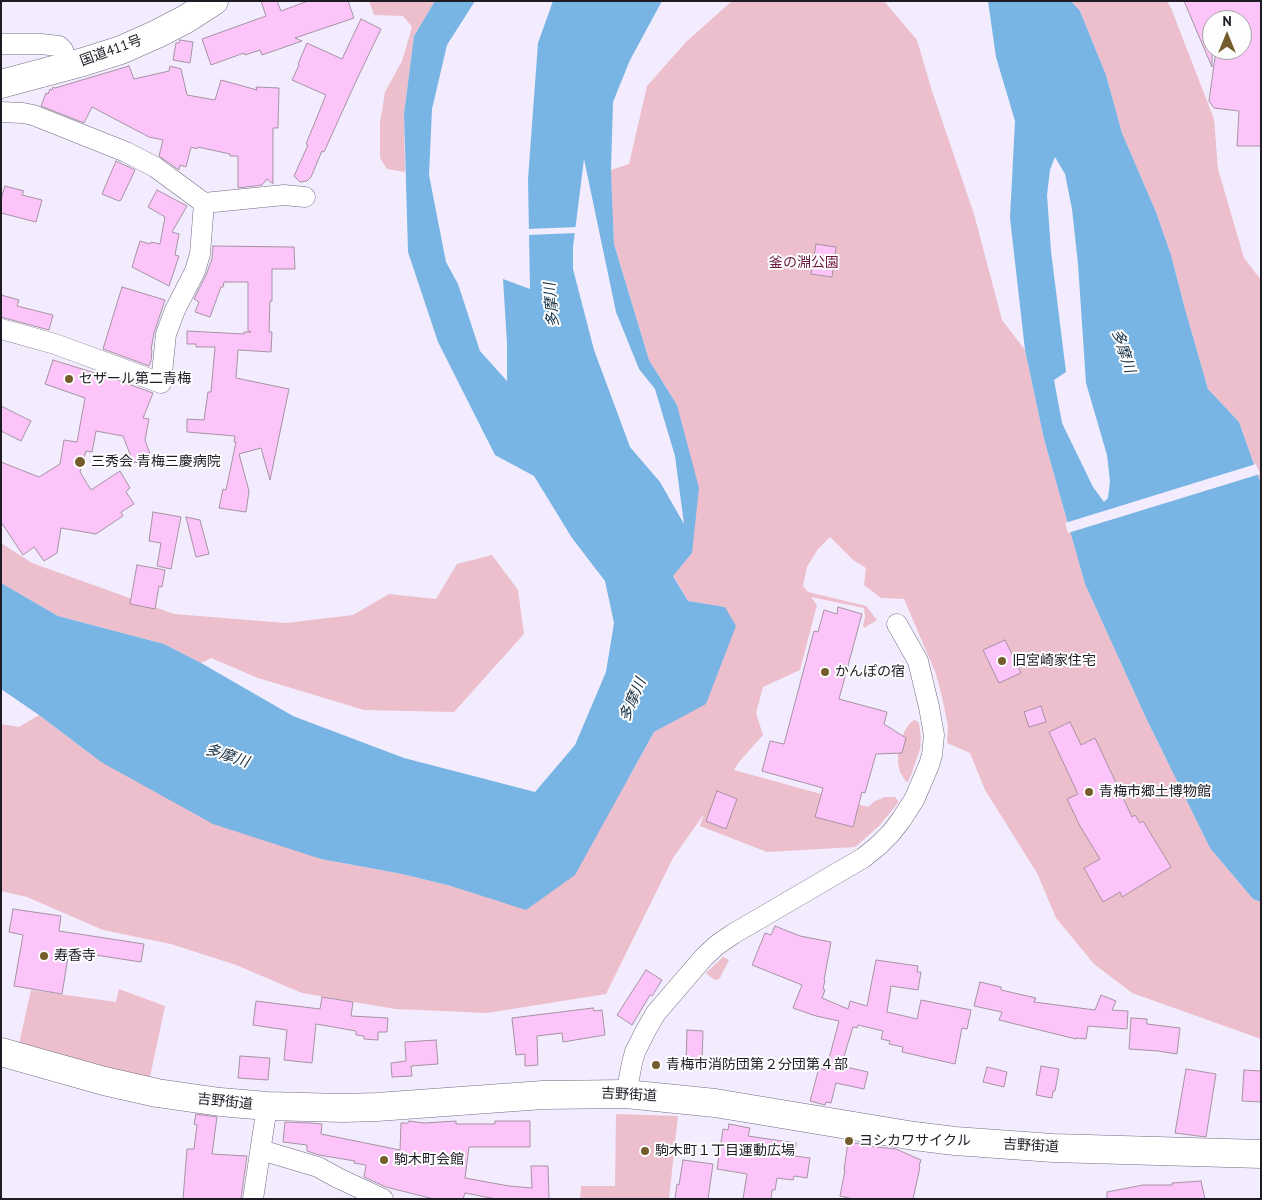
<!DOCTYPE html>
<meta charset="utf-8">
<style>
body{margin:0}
#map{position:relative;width:1262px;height:1200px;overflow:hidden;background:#f2ecfe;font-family:"PT Sans",sans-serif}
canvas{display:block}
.frame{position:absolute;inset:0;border:2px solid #1d1b23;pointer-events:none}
.north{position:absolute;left:1202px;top:10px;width:50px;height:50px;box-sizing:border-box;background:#fdfdfd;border:1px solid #a3a3a6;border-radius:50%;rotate:0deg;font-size:14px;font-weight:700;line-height:20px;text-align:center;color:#1d1b23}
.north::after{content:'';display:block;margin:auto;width:18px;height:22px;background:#745c2c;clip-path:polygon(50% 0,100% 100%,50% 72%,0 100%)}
</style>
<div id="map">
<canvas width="1262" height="1200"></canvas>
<div class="frame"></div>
<div class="north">N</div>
</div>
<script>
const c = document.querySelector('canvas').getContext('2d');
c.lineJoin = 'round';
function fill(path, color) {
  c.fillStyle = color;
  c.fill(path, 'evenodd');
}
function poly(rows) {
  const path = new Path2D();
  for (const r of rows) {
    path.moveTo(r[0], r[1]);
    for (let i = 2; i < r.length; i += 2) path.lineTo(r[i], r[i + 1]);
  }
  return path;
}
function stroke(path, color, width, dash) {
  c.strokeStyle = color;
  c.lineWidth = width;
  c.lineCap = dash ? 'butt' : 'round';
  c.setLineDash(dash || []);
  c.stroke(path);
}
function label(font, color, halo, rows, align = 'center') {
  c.font = font + ' "PT Sans","Noto Sans JP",sans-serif';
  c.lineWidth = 4;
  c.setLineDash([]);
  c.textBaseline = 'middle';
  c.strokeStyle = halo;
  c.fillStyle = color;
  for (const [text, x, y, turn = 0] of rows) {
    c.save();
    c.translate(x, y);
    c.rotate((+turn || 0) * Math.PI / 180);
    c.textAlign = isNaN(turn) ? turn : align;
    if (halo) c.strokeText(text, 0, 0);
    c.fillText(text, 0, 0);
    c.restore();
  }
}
const green = poly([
 [369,1,435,1,414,36,404,114,405,172,387,169,380,158,380,123,385,92,402,61,412,27,403,16,374,15],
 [732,1,884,1,917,40,932,91,974,214,1002,320,1025,350,1044,439,1085,584,1146,718,1210,848,1253,899,1261,902,1261,1039,1132,993,1094,964,1056,918,1037,873,985,790,970,753,947,743,948,726,942,697,936,674,904,599,881,598,864,585,866,568,853,560,830,537,818,549,807,567,803,586,808,592,866,606,877,620,864,628,863,625,865,617,864,608,811,597,817,605,800,670,763,687,756,713,763,735,739,762,734,770,868,807,875,801,885,797,895,797,898,801,898,803,879,826,855,847,767,852,700,826,704,814,673,858,606,994,487,1013,395,1009,302,993,236,965,171,944,103,930,27,897,1,891,1,724,19,727,39,715,101,762,321,859,402,874,451,886,630,776,654,732,706,703,725,607,688,601,673,575,692,553,677,405,649,360,614,244,611,170,629,164,647,86,686,42],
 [1071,1,1167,1,1171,8,1214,119,1218,169,1244,258,1261,280,1261,484,1239,422,1208,389,1185,309,1171,255,1156,212,1122,133,1106,75,1080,11],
 [1,543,32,563,174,614,286,623,353,615,389,594,436,599,457,564,492,555,518,590,524,634,454,712,364,710,258,678,211,658,201,663,164,644,58,616,1,583],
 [914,720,917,721,919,723,921,738,920,749,911,775,908,782,906,782,900,772,898,763,898,754,900,744,904,732,909,724],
 [723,957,729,960,720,978,717,980,713,979,706,973],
 [119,989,165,1006,150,1077,141,1080,18,1048,31,990,116,1002],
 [616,1114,678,1116,669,1199,580,1199,581,1186,615,1186]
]);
const water = poly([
 [435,1,475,1,447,45,432,109,429,175,446,262,458,284,480,351,507,381,507,343,503,279,530,289,528,179,538,43,553,1,662,1,630,60,613,102,611,170,614,244,649,360,677,405,699,488,692,553,673,576,688,601,725,607,736,626,706,704,654,732,575,875,526,910,451,886,402,874,321,859,213,824,101,762,39,715,1,689,1,583,58,616,164,644,201,663,293,716,404,758,535,792,575,745,606,672,614,623,605,581,572,538,534,476,495,455,438,342,408,252,404,114,414,36],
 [584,159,616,312,639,369,655,389,675,456,684,524,660,482,630,447,594,350,573,269,573,247],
 [988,1,1071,1,1080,11,1106,75,1122,133,1156,212,1171,255,1185,309,1208,389,1239,422,1261,484,1261,902,1253,899,1210,848,1146,718,1085,584,1044,439,1025,350,1010,218,1015,121,996,57],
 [1055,157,1065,174,1072,209,1078,264,1086,383,1107,455,1110,481,1108,498,1104,502,1093,487,1062,423,1054,380,1066,372,1051,251,1047,195,1050,170]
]);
const pier = poly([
 [578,227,577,233,527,235,527,229],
 [1256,464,1260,474,1068,533,1065,523]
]);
const building = poly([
 [261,1,277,1,281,11,308,1,348,1,354,18,295,38,302,41,262,55,260,50,245,55,244,53,211,65,202,39,266,16,261,1],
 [1184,1,1261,1,1261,146,1237,146,1239,111,1214,108,1209,101,1216,50,1242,50,1242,20,1212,20,1212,67,1184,1],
 [361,19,381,29,357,79,324,152,322,151,311,177,307,181,300,182,294,176,308,145,306,144,326,95,292,80,299,65,298,64,307,43,342,59,361,19],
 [180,40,193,42,190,63,173,60,176,43,179,43,180,40],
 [129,66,134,79,169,71,170,66,181,69,187,95,215,100,221,80,257,90,256,87,279,88,278,128,273,128,273,184,267,179,262,185,238,188,238,156,230,156,230,154,198,147,197,149,191,147,186,167,180,165,179,170,159,156,163,140,149,137,92,107,84,123,41,106,46,93,48,94,50,89,52,90,53,87,55,88,129,66],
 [116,161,135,170,121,200,119,201,102,194,116,161],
 [5,186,24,191,22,195,42,200,36,222,1,213,1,199,5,186],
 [157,190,187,206,172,232,179,234,175,255,179,256,169,286,132,267,140,241,150,244,151,242,160,244,165,217,148,207,157,190],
 [816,244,836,247,832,277,811,274,816,244],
 [213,246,294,247,295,269,272,269,272,301,270,301,269,332,272,332,271,352,238,350,236,378,289,389,270,480,261,448,239,454,249,491,246,512,219,508,223,489,226,490,236,442,234,442,235,436,187,432,187,419,204,420,208,392,211,392,215,347,196,347,196,344,187,344,187,331,244,334,244,332,251,332,248,331,248,282,224,282,223,287,221,287,210,317,195,312,199,302,194,299,206,275,212,259,213,246],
 [122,287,165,300,154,333,151,350,152,350,151,361,149,366,103,349,122,287],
 [1,295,19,300,17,306,53,315,49,330,1,317,1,295],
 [53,360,95,373,95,372,153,393,143,418,149,419,145,440,154,465,133,462,123,436,96,431,92,452,86,451,80,472,91,490,120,471,130,488,126,492,134,504,121,512,123,516,96,534,61,528,57,553,44,561,34,547,23,555,1,522,1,462,39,477,60,464,64,440,77,442,85,398,45,384,53,360],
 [1,406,31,421,21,441,1,431,1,406],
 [153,512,181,517,171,569,157,566,161,543,149,541,153,512],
 [186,517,200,520,209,554,196,557,186,517],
 [137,565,165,570,162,587,159,586,155,609,130,604,137,565],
 [838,607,862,614,839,699,887,712,884,724,906,738,902,753,876,754,865,793,862,792,853,827,815,817,823,788,762,771,770,741,784,744,814,631,818,632,824,610,837,614,838,607],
 [1005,640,1021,673,999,683,983,650,1005,640],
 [1041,706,1046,722,1029,727,1024,712,1041,706],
 [1070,722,1081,745,1095,738,1132,817,1135,815,1140,823,1143,821,1171,867,1122,897,1120,892,1103,902,1084,868,1100,859,1080,826,1067,799,1078,794,1049,732,1070,722],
 [717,791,737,799,726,829,706,821,717,791],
 [13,909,61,916,59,931,144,944,141,962,69,951,62,994,14,986,23,935,9,932,13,909],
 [775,926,800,936,831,942,824,980,825,980,823,989,825,990,822,998,848,1009,850,1001,867,1006,876,960,918,966,917,972,921,972,918,990,891,986,887,1012,917,1019,921,1000,971,1010,967,1029,962,1028,955,1064,902,1052,903,1047,889,1044,890,1041,881,1039,883,1031,858,1025,857,1028,853,1027,841,1066,868,1072,864,1089,836,1083,831,1103,826,1102,825,1105,810,1101,819,1068,826,1070,839,1021,816,1016,793,1008,802,985,752,965,765,933,771,935,775,926],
 [646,970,662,980,652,996,650,995,632,1025,617,1015,646,970],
 [980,982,1001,987,1001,990,1036,998,1034,1002,1095,1010,1101,995,1116,1001,1112,1010,1128,1011,1127,1029,1088,1026,1086,1039,1076,1038,1076,1039,999,1020,1002,1012,974,1006,980,982],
 [322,997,353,1002,351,1016,388,1018,387,1032,378,1032,378,1040,364,1039,364,1036,356,1035,356,1031,316,1024,312,1063,284,1060,287,1030,253,1025,256,1001,320,1009,322,997],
 [593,1008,594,1011,602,1010,605,1035,563,1042,562,1033,537,1036,538,1065,525,1066,525,1054,516,1055,512,1018,593,1008],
 [1131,1018,1147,1019,1147,1024,1180,1028,1177,1054,1158,1051,1129,1049,1131,1018],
 [687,1030,703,1031,702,1061,686,1061,687,1030],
 [436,1040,438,1064,411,1066,412,1076,392,1077,391,1063,406,1061,405,1042,436,1040],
 [240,1056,270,1058,268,1080,238,1078,240,1056],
 [1041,1066,1059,1069,1055,1091,1053,1091,1052,1098,1036,1095,1041,1066],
 [987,1067,1007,1072,1004,1087,983,1082,987,1067],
 [1186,1069,1216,1074,1206,1137,1175,1133,1186,1069],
 [1244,1070,1261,1071,1261,1102,1242,1101,1244,1070],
 [196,1114,217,1117,212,1154,247,1156,241,1199,183,1199,187,1149,194,1149,197,1125,194,1124,196,1114],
 [409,1121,424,1123,456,1121,456,1124,495,1124,495,1121,530,1121,530,1147,469,1147,465,1178,509,1186,532,1188,531,1166,548,1166,549,1199,496,1199,465,1193,463,1199,434,1199,386,1187,364,1177,366,1165,354,1163,355,1161,319,1155,307,1151,307,1145,283,1142,285,1122,310,1123,322,1124,321,1134,400,1150,401,1123,408,1123,409,1121],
 [729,1124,750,1128,748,1136,796,1143,795,1156,810,1158,807,1178,794,1176,793,1180,777,1178,775,1190,772,1190,771,1199,743,1199,747,1174,717,1169,723,1129,728,1130,729,1124],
 [848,1142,868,1145,868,1146,896,1149,921,1160,919,1166,920,1167,913,1199,853,1199,840,1196,845,1170,844,1170,848,1142],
 [683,1160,713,1164,708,1199,675,1199,677,1184,679,1185,683,1160],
 [1201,1181,1205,1199,1107,1199,1107,1192,1143,1185,1172,1185,1172,1183,1201,1181]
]);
const minor = poly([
 [1,44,41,44,59,46,63,50,68,66],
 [1,112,23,113,33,115,126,152,155,167,204,203,284,195,305,197],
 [1,329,55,344,161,383,166,334,175,310,195,271,200,254,204,203],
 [626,1094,632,1063,635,1052,646,1030,656,1013,704,957,717,945,733,934,863,858,878,846,891,833,901,820,914,800,929,765,932,755,934,735,929,707,918,661,897,624],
 [261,1150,318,1167,338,1178,383,1199],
 [253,1199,267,1106]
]);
const highway = poly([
 [1,84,83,62,121,50,157,34,186,19,214,1],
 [1,1052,104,1081,157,1093,220,1102,267,1106,343,1108,377,1107,543,1095,626,1094,715,1103,914,1136,955,1141,1053,1148,1261,1154]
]);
const markers = [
 [69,379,5,"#745c2c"],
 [80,462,6,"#745c2c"],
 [1002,661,5,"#745c2c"],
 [825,672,5,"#745c2c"],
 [1089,792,5,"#745c2c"],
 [44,956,5,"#745c2c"],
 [656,1065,5,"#745c2c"],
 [849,1141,5,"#745c2c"],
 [645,1151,5,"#745c2c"],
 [384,1160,5,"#745c2c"]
];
const streetNames = [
 ["国道411号",111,51,-20],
 ["吉野街道",629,1095,3],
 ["吉野街道",225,1102,6],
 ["吉野街道",1031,1146,3]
];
const parkNames = [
 ["釜の淵公園",804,263]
];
const poiNames = [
 ["セザール第二青梅",79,379],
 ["三秀会 青梅三慶病院",91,462],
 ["旧宮崎家住宅",1012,661],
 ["かんぽの宿",835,672],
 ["青梅市郷土博物館",1099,792],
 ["寿香寺",54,956],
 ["青梅市消防団第２分団第４部",666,1065],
 ["ヨシカワサイクル",859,1141],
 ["駒木町１丁目運動広場",655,1151],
 ["駒木町会館",394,1160]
];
const waterNames = [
 ["多摩川",552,305,-95],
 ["多摩川",1123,351,72],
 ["多摩川",633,700,-67],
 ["多摩川",227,756,18]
];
fill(green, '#edbfcd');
fill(water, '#78b5e4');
fill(pier, '#f2ecfe');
fill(building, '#fcc4f8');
stroke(building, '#a593a3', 1);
stroke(minor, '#726c80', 21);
stroke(highway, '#726c80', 29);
stroke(minor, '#fff', 20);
stroke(highway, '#fff', 28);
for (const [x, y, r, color] of markers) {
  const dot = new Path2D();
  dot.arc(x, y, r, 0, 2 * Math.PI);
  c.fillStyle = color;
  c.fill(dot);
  stroke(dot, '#fdfdfd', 2);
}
label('14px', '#1d1b23', '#fdfdfd', streetNames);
label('14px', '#6d183f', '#fdfdfd', parkNames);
label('14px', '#1d1b23', '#fdfdfd', poiNames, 'left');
label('italic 15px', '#142f43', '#fdfdfd', waterNames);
</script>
